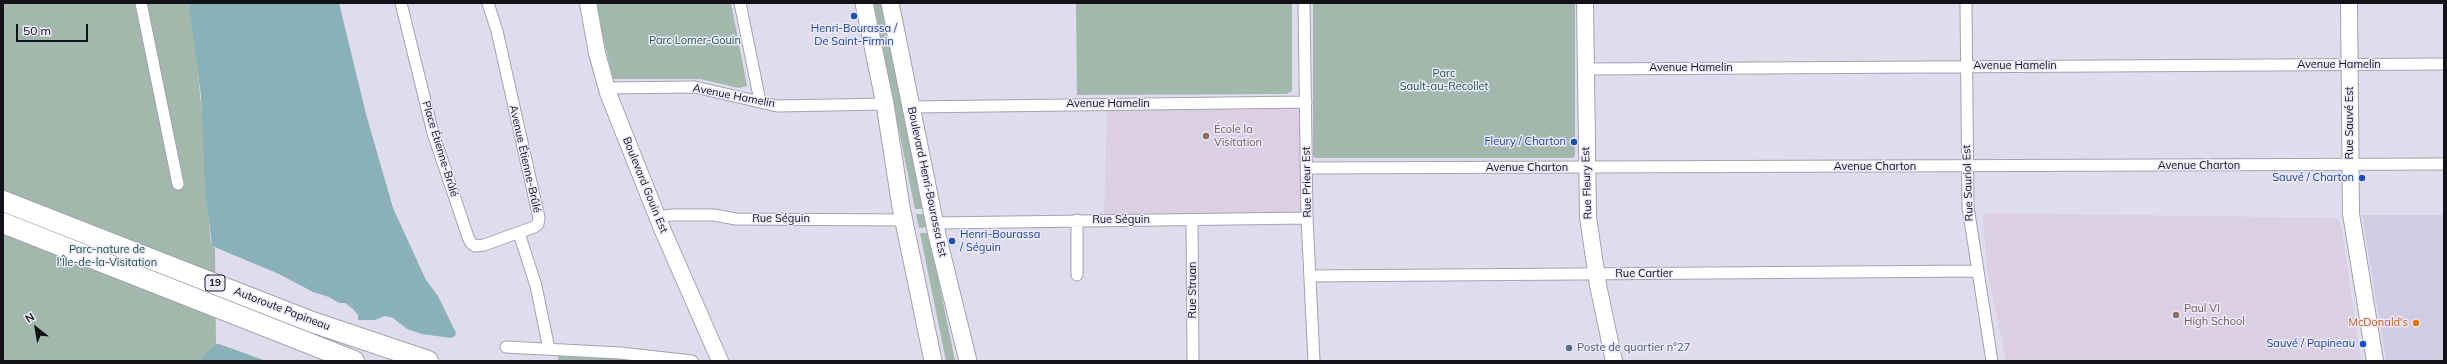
<!DOCTYPE html>
<meta charset="utf-8">
<style>
body{margin:0}
#map{position:relative;width:2447px;height:364px;overflow:hidden;background:#dedced;font-family:Mulish,sans-serif}
canvas{display:block}
.frame{position:absolute;inset:0;border:4px solid #131218;pointer-events:none}
.north{position:absolute;left:16px;top:308px;width:40px;height:40px;-webkit-text-stroke:3px #ebe9fb;paint-order:stroke;rotate:329deg;font-size:11px;font-weight:700;line-height:16px;text-align:center;color:#131218}
.north::after{content:'';display:block;margin:auto;width:14px;height:18px;background:#131218;clip-path:polygon(50% 0,100% 100%,50% 72%,0 100%)}
.scale{position:absolute;left:16px;top:24px;width:72px;height:18px;box-sizing:border-box;border:2px solid #131218;border-top:0;padding-left:5px;font-size:12px;line-height:14px;white-space:nowrap;color:#131218;-webkit-text-stroke:3px #ebe9fb;paint-order:stroke}
</style>
<div id="map">
<canvas width="2447" height="364"></canvas>
<div class="frame"></div>
<div class="north">N</div>
<div class="scale">50 m</div>
</div>
<script>
const c = document.querySelector('canvas').getContext('2d');
c.lineJoin = 'round';
function fill(path, color) {
  c.fillStyle = color;
  c.fill(path, 'evenodd');
}
function poly(rows) {
  const path = new Path2D();
  for (const r of rows) {
    path.moveTo(r[0], r[1]);
    for (let i = 2; i < r.length; i += 2) path.lineTo(r[i], r[i + 1]);
  }
  return path;
}
function stroke(path, color, width, dash) {
  c.strokeStyle = color;
  c.lineWidth = width;
  c.lineCap = dash ? 'butt' : 'round';
  c.setLineDash(dash || []);
  c.stroke(path);
}
function label(font, color, halo, rows, align = 'center') {
  c.font = font + ' Mulish,sans-serif';
  c.lineWidth = 3;
  c.setLineDash([]);
  c.textBaseline = 'middle';
  c.strokeStyle = halo;
  c.fillStyle = color;
  for (const [text, x, y, turn = 0] of rows) {
    c.save();
    c.translate(x, y);
    c.rotate((+turn || 0) * Math.PI / 180);
    c.textAlign = isNaN(turn) ? turn : align;
    if (halo) c.strokeText(text, 0, 0);
    c.fillText(text, 0, 0);
    c.restore();
  }
}
const commercial = poly([
 [2362,215,2444,215,2444,361,2386,361]
]);
const education = poly([
 [1306,102,1307,218,1104,220,1107,105],
 [1987,213,2337,218,2341,224,2361,361,2006,361,1987,269,1983,222,1983,216]
]);
const green = poly([
 [3,3,189,3,194,32,204,135,210,237,212,246,215,248,216,344,202,356,200,361,3,361],
 [595,3,731,3,747,86,739,88,700,79,613,79],
 [873,3,882,3,925,209,915,209],
 [1076,3,1292,3,1292,91,1287,94,1077,95],
 [1313,3,1575,3,1575,156,1572,158,1315,158,1313,156],
 [916,214,925,214,928,227,919,228],
 [920,233,929,233,955,361,946,361],
 [558,356,628,359,644,361,558,361]
]);
const water = poly([
 [189,3,339,3,366,114,393,208,426,280,438,296,456,333,455,336,451,338,422,334,407,329,393,318,385,316,375,320,358,320,358,315,353,309,345,303,339,303,329,297,313,292,279,274,212,246,205,185,201,96],
 [216,344,219,344,266,361,200,361,202,356]
]);
const street = poly([
 [141,3,178,184],
 [401,3,433,133,468,237,471,243,475,246,484,245,534,227,538,224,539,218,497,31,488,3],
 [740,3,760,101],
 [1304,3,1307,218,1314,361],
 [1966,3,1968,207,1992,361],
 [1586,69,2444,64],
 [607,88,695,87,777,106,885,104],
 [911,107,1306,102],
 [1306,168,2444,164],
 [657,217,672,215,714,215,736,219,905,220],
 [1077,220,1077,275],
 [1192,220,1193,361],
 [935,223,1307,218],
 [519,233,536,286,549,349],
 [1310,276,1977,271],
 [506,347,620,353,692,361]
]);
const secondary = poly([
 [588,3,597,53,608,93,663,231,720,361],
 [1585,3,1588,217,1598,285,1614,361],
 [2349,3,2351,214,2375,361]
]);
const primary = poly([
 [864,3,885,104,901,207,933,361],
 [890,3,937,235,968,361]
]);
const highway = poly([
 [3,201,312,322,428,361],
 [3,223,354,361]
]);
const markers = [
 [854,16,4,"#1a4fb4"],
 [1206,136,4,"#8d6e63"],
 [1574,142,4,"#1a4fb4"],
 [2362,178,4,"#1a4fb4"],
 [952,241,4,"#1a4fb4"],
 [2176,315,4,"#8d6e63"],
 [2416,323,4,"#e8710a"],
 [2363,344,4,"#1a4fb4"],
 [1569,348,4,"#5c6f8a"]
];
const shields = [
 [215,283,20]
];
const shieldNames = [
 ["19",215,283]
];
const transitNames = [
 ["Henri-Bourassa /",854,29,"center"],
 ["De Saint-Firmin",854,42,"center"],
 ["Fleury / Charton",1566,142],
 ["Sauvé / Charton",2354,178],
 ["Henri-Bourassa",960,235,"left"],
 ["/ Séguin",960,248,"left"],
 ["Sauvé / Papineau",2355,344]
];
const parkNames = [
 ["Parc Lomer-Gouin",695,41],
 ["Parc",1444,74],
 ["Sault-au-Recollet",1444,87],
 ["Parc-nature de",107,250],
 ["l'Île-de-la-Visitation",107,263]
];
const streetNames = [
 ["Avenue Hamelin",2339,65],
 ["Avenue Hamelin",2015,66],
 ["Avenue Hamelin",1691,68],
 ["Avenue Hamelin",734,96,11],
 ["Avenue Hamelin",1108,104],
 ["Rue Sauvé Est",2350,123,-90],
 ["Place Étienne-Brûlé",440,149,73],
 ["Avenue Étienne-Brûlé",525,159,77],
 ["Avenue Charton",2199,166],
 ["Avenue Charton",1875,167],
 ["Avenue Charton",1527,168],
 ["Boulevard Henri-Bourassa Est",927,182,78],
 ["Rue Prieur Est",1307,182,-91],
 ["Rue Fleury Est",1587,183,-92],
 ["Rue Sauriol Est",1968,183,-92],
 ["Boulevard Gouin Est",645,185,68],
 ["Rue Séguin",781,219],
 ["Rue Séguin",1121,220],
 ["Rue Cartier",1644,274],
 ["Rue Struan",1193,290,-90],
 ["Autoroute Papineau",282,309,21]
];
const educationNames = [
 ["École la",1214,130],
 ["Visitation",1214,143],
 ["Paul VI",2184,309],
 ["High School",2184,322]
];
const foodNames = [
 ["McDonald's",2408,323]
];
const serviceNames = [
 ["Poste de quartier n°27",1577,348]
];
fill(commercial, '#d0cde3');
fill(education, '#dbcfe3');
fill(green, '#a2b8ac');
fill(water, '#89b1b7');
stroke(street, '#a4a2b2', 13);
stroke(secondary, '#a4a2b2', 18);
stroke(primary, '#a4a2b2', 19);
stroke(highway, '#a4a2b2', 22);
stroke(street, '#fff', 11);
stroke(secondary, '#fff', 16);
stroke(primary, '#fff', 17);
stroke(highway, '#fff', 20);
for (const [x, y, r, color] of markers) {
  const dot = new Path2D();
  dot.arc(x, y, r, 0, 2 * Math.PI);
  c.fillStyle = color;
  c.fill(dot);
  stroke(dot, '#ebe9fb', 1.5);
}
for (const [x, y, w] of shields) {
  const box = new Path2D();
  box.roundRect(x - w / 2, y - 8, w, 16, 3);
  c.fillStyle = '#ebe9fb';
  c.fill(box);
  stroke(box, '#131218', 1);
}
label('bold 10px', '#131218', null, shieldNames);
label('11px', '#164399', '#ebe9fb', transitNames, 'right');
label('11px', '#225b43', '#ebe9fb', parkNames);
label('11px', '#131218', '#ebe9fb', streetNames);
label('11px', '#785e54', '#ebe9fb', educationNames, 'left');
label('11px', '#c56008', '#ebe9fb', foodNames, 'right');
label('11px', '#4e5e75', '#ebe9fb', serviceNames, 'left');
</script>
